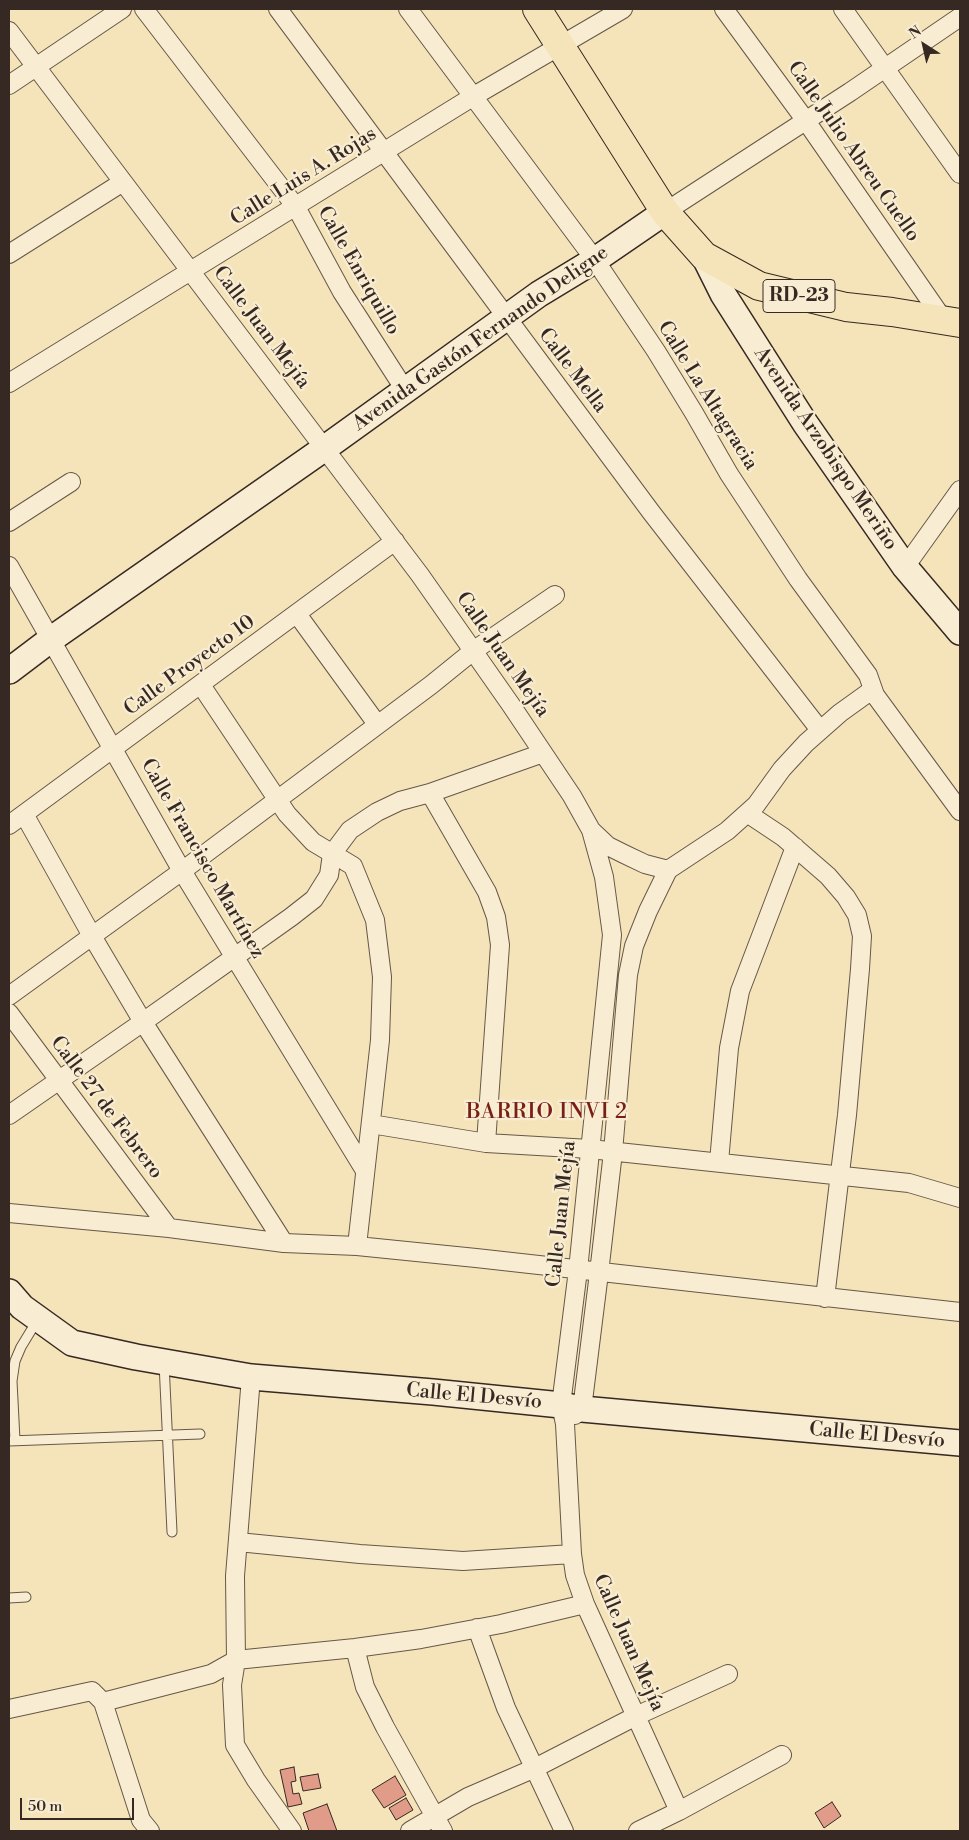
<!DOCTYPE html>
<meta charset="utf-8">
<style>
body{margin:0}
#map{position:relative;width:969px;height:1840px;overflow:hidden;background:#f5e4b9;font-family:"Libre Bodoni",serif}
canvas{display:block}
.frame{position:absolute;inset:0;border:10px solid #362822;pointer-events:none}
.north{position:absolute;left:899px;top:20px;width:50px;height:50px;-webkit-text-stroke:4px #f8edd2;paint-order:stroke;rotate:325deg;font-size:14px;font-weight:700;line-height:20px;text-align:center;color:#362822}
.north::after{content:'';display:block;margin:auto;width:18px;height:22px;background:#362822;clip-path:polygon(50% 0,100% 100%,50% 72%,0 100%)}
.scale{position:absolute;left:20px;top:1798px;width:114px;height:22px;box-sizing:border-box;border:2px solid #362822;border-top:0;padding-left:6px;font-size:15px;line-height:18px;white-space:nowrap;color:#362822;-webkit-text-stroke:4px #f8edd2;paint-order:stroke}
</style>
<div id="map">
<canvas width="969" height="1840"></canvas>
<div class="frame"></div>
<div class="north">N</div>
<div class="scale">50 m</div>
</div>
<script>
const c = document.querySelector('canvas').getContext('2d');
c.lineJoin = 'round';
function fill(path, color) {
  c.fillStyle = color;
  c.fill(path, 'evenodd');
}
function poly(rows) {
  const path = new Path2D();
  for (const r of rows) {
    path.moveTo(r[0], r[1]);
    for (let i = 2; i < r.length; i += 2) path.lineTo(r[i], r[i + 1]);
  }
  return path;
}
function stroke(path, color, width, dash) {
  c.strokeStyle = color;
  c.lineWidth = width;
  c.lineCap = dash ? 'butt' : 'round';
  c.setLineDash(dash || []);
  c.stroke(path);
}
function label(font, color, halo, rows, align = 'center') {
  c.font = font + ' "Libre Bodoni",serif';
  c.lineWidth = 4.5;
  c.setLineDash([]);
  c.textBaseline = 'middle';
  c.strokeStyle = halo;
  c.fillStyle = color;
  for (const [text, x, y, turn = 0] of rows) {
    c.save();
    c.translate(x, y);
    c.rotate((+turn || 0) * Math.PI / 180);
    c.textAlign = isNaN(turn) ? turn : align;
    if (halo) c.strokeText(text, 0, 0);
    c.fillText(text, 0, 0);
    c.restore();
  }
}
const building = poly([
 [294,1767,296,1781,291,1782,293,1794,299,1793,302,1804,288,1807,280,1770,294,1767],
 [318,1774,321,1788,303,1791,300,1777,318,1774],
 [395,1776,406,1795,384,1808,372,1790,395,1776],
 [406,1798,413,1810,396,1820,389,1808,406,1798],
 [832,1802,841,1816,824,1828,815,1813,832,1802],
 [327,1804,337,1831,309,1831,303,1813,327,1804]
]);
const lane = poly([
 [164,1363,172,1532],
 [15,1440,12,1381,15,1361,21,1347,38,1319],
 [9,1441,200,1434],
 [9,1598,26,1597]
]);
const street = poly([
 [144,9,296,207,342,292,405,390],
 [278,9,651,512,820,730],
 [408,9,595,260,656,351,694,413,729,474,798,579,868,675,875,695,960,811],
 [724,9,806,121,945,322],
 [843,9,960,174],
 [9,31,420,575,511,705,572,796,591,830,604,877,612,935,578,1270,561,1405,565,1424,572,1554,575,1575,585,1604,679,1811],
 [9,85,122,9],
 [665,212,850,92,960,17],
 [9,254,123,182],
 [9,383,474,96,623,9],
 [9,522,71,482],
 [9,566,182,871,364,1169],
 [905,567,960,490],
 [297,614,377,724],
 [201,685,287,814,313,842,353,866,375,920,382,977,380,1040,357,1246],
 [430,793,487,892,496,917,500,945,486,1143],
 [747,813,783,837,828,876,846,897,857,915,862,936,860,969,847,1115,825,1298],
 [24,814,92,936,143,1022,284,1243],
 [9,825,395,541],
 [591,830,608,846,624,854,645,864,668,870],
 [668,870,727,831,756,805,782,769,806,743,840,713,872,690],
 [9,996,182,871,431,685,473,651,555,595],
 [9,1013,169,1228],
 [9,1115,143,1022,291,917,314,899,329,875,332,854,350,830,377,812,400,801,430,793,543,753],
 [371,1124,486,1143,590,1149,909,1183,960,1198],
 [719,1162,729,1048,740,991,795,847],
 [9,1213,169,1228,284,1243,357,1246,476,1258,960,1312],
 [251,1377,235,1576,236,1660,232,1685,235,1745,256,1780,292,1831],
 [575,1415,582,1409,599,1273,613,1152,628,975,634,946,648,911,668,870],
 [238,1542,360,1554,463,1561,572,1554],
 [477,1628,506,1708,564,1831],
 [355,1648,365,1687,385,1727,443,1831],
 [103,1702,211,1674,236,1660,355,1648,421,1639,501,1624,585,1604],
 [9,1709,92,1691,103,1702,141,1820,150,1831],
 [410,1831,468,1797,535,1768,636,1716,728,1674],
 [638,1831,679,1811,782,1755]
]);
const secondary = poly([
 [704,256,723,294,805,423,905,567,960,632],
 [9,671,50,640,325,448,539,294,595,260,665,212],
 [9,1292,22,1307,72,1343,136,1357,251,1377,433,1392,561,1405,582,1409,960,1443]
]);
const primary = poly([
 [537,9,665,212,704,256,759,286,846,307,892,312,960,323]
]);
const shields = [
 [799,296,72]
];
const shieldNames = [
 ["RD-23",799,296]
];
const streetNames = [
 ["Calle Julio Abreu Cuello",853,152,55],
 ["Calle Luis A. Rojas",304,177,-32],
 ["Calle Enriquillo",358,271,60],
 ["Calle Juan Mejía",261,328,53],
 ["Avenida Gastón Fernando Deligne",481,339,-35],
 ["Calle Mella",572,371,53],
 ["Calle La Altagracia",707,396,58],
 ["Avenida Arzobispo Meriño",825,449,56],
 ["Calle Juan Mejía",502,655,55],
 ["Calle Proyecto 10",190,666,-36],
 ["Calle Francisco Martínez",202,859,60],
 ["Calle 27 de Febrero",106,1108,53],
 ["Calle Juan Mejía",562,1214,-84],
 ["Calle El Desvío",474,1397,5],
 ["Calle El Desvío",877,1436,5],
 ["Calle Juan Mejía",628,1643,66]
];
const neighbourhoodNames = [
 ["BARRIO INVI 2",547,1113]
];
fill(building, '#e09b89');
stroke(building, '#362822', 1);
stroke(lane, '#665748', 11);
stroke(street, '#665748', 20);
stroke(secondary, '#362822', 28);
stroke(primary, '#362822', 30);
stroke(lane, '#f8edd2', 9);
stroke(street, '#f8edd2', 18);
stroke(secondary, '#f8edd2', 25);
stroke(primary, '#f5e4b9', 28);
for (const [x, y, w] of shields) {
  const box = new Path2D();
  box.roundRect(x - w / 2, y - 16.5, w, 33, 4);
  c.fillStyle = '#f8edd2';
  c.fill(box);
  stroke(box, '#362822', 1);
}
label('bold 19px', '#362822', null, shieldNames);
label('20px', '#362822', '#f8edd2', streetNames);
c.letterSpacing = '1px';
label('21px', '#7a1f14', '#f8edd2', neighbourhoodNames);
c.letterSpacing = '0px';
</script>
